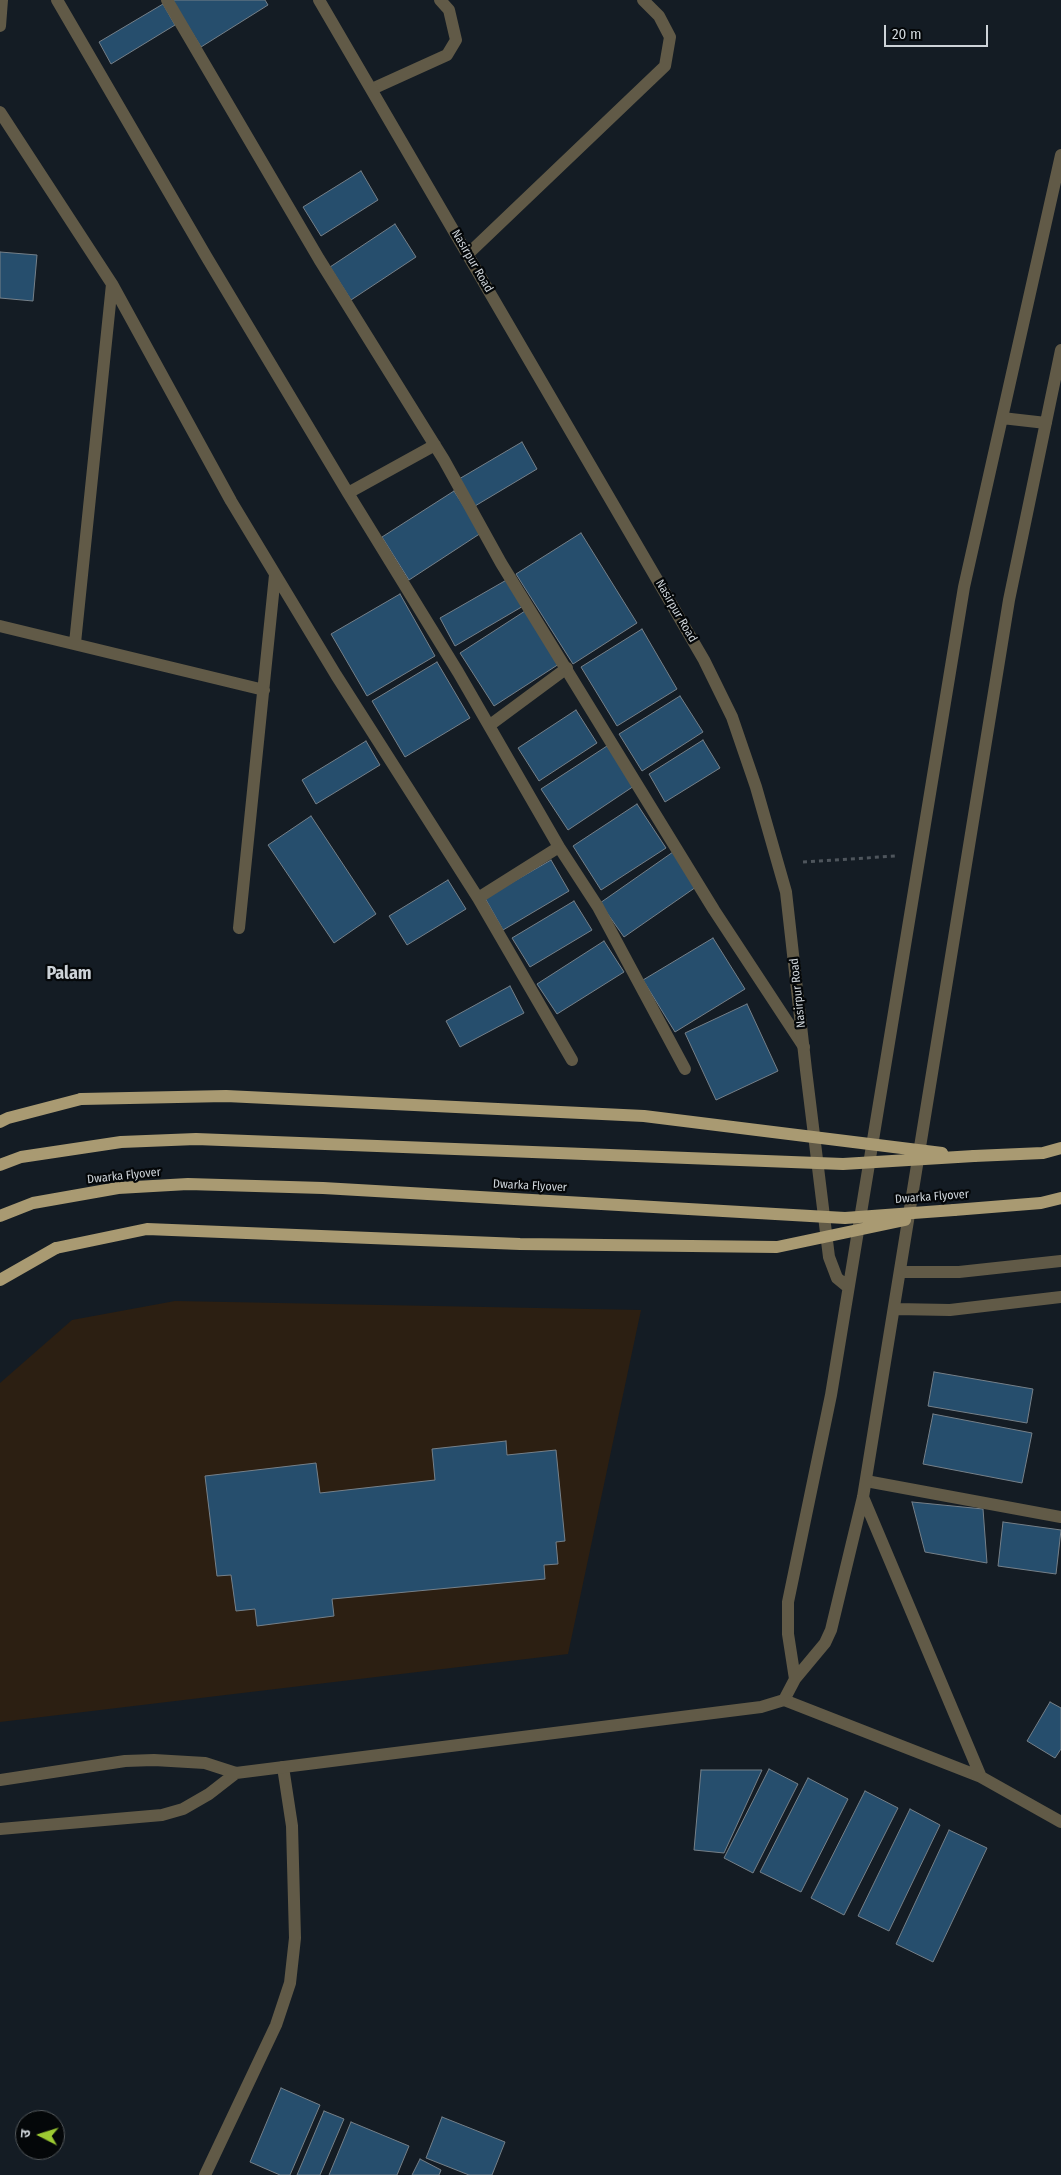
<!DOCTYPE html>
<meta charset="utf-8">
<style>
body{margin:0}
#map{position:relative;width:1061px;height:2175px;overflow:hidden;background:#141c24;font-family:"Fira Sans Condensed","Noto Sans Devanagari",sans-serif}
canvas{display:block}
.north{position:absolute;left:15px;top:2110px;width:50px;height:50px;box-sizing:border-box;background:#040709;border:1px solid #54595c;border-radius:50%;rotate:275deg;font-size:14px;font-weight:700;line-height:20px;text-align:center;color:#cdd3d8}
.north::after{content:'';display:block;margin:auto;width:18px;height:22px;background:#9cca32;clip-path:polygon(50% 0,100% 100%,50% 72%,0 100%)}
.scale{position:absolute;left:884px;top:25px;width:104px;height:22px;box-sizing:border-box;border:2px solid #cdd3d8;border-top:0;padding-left:6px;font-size:15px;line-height:18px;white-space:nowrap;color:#cdd3d8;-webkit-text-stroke:4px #040709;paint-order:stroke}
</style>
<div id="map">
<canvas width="1061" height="2175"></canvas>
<div class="north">उ</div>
<div class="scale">20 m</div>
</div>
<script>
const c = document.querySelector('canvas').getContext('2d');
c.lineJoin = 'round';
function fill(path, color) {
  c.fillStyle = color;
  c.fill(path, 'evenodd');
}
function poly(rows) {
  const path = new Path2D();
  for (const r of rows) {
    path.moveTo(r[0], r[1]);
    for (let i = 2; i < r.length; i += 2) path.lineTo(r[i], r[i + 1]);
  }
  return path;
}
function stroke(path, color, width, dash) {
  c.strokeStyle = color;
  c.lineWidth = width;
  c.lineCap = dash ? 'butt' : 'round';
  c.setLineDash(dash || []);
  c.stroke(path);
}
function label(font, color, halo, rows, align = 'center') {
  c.font = font + ' "Fira Sans Condensed",sans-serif';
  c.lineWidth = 4.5;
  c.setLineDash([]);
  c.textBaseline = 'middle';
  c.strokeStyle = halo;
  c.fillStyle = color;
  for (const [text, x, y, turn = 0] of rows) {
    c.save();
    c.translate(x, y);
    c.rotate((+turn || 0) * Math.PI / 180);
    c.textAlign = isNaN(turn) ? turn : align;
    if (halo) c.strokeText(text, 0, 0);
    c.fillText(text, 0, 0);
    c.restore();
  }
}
const medical = poly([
 [175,1301,641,1310,568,1654,0,1722,0,1383,72,1320]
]);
const building = poly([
 [172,0,265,0,268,5,201,47,172,0],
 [163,4,175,25,111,64,99,42,163,4],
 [361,171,378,200,321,236,303,207,361,171],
 [395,224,416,257,351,300,330,267,395,224],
 [0,252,37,255,33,301,0,298,0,252],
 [522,442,537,469,475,506,459,479,522,442],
 [454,491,481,533,409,580,382,537,454,491],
 [581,533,637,623,573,664,516,574,581,533],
 [510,578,525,605,455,646,440,618,510,578],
 [400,594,435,656,367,696,331,634,400,594],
 [525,611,559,664,494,706,460,653,525,611],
 [642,629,677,689,617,726,581,667,642,629],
 [437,662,470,718,405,757,372,701,437,662],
 [680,696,703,732,642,771,619,734,680,696],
 [576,710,597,743,539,781,518,748,576,710],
 [703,740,720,768,665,802,649,774,703,740],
 [366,741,380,765,316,804,302,780,366,741],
 [607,746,634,786,568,830,541,789,607,746],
 [637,804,666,848,601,890,573,846,637,804],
 [311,816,376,914,334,943,268,845,311,816],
 [673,852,696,887,624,937,600,903,673,852],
 [551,860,569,891,503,930,485,898,551,860],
 [448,880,466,909,407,945,389,916,448,880],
 [574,901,592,930,530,967,512,938,574,901],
 [713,938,745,989,675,1032,643,980,713,938],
 [604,941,624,972,557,1014,537,984,604,941],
 [510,986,524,1013,460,1047,446,1021,510,986],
 [747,1004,778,1071,716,1100,685,1033,747,1004],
 [934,1372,1033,1389,1027,1423,928,1406,934,1372],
 [933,1414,1032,1433,1022,1483,923,1464,933,1414],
 [506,1441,507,1455,556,1450,565,1541,556,1542,558,1564,544,1565,545,1579,332,1599,334,1616,257,1626,255,1609,236,1611,231,1575,217,1576,205,1476,316,1463,320,1493,435,1480,432,1449,506,1441],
 [912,1502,983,1509,987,1563,925,1552,912,1502],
 [1003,1522,1061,1530,1056,1574,998,1566,1003,1522],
 [1050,1702,1061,1708,1061,1749,1055,1758,1027,1741,1050,1702],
 [769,1769,798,1784,753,1873,724,1858,769,1769],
 [701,1770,762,1770,724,1853,694,1850,701,1770],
 [808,1778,848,1799,801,1892,760,1872,808,1778],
 [865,1791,898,1808,844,1915,811,1898,865,1791],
 [910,1809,940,1825,889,1931,858,1916,910,1809],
 [949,1830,987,1848,933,1962,896,1944,949,1830],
 [281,2088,320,2105,290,2175,280,2175,250,2162,281,2088],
 [324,2111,344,2119,320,2175,297,2175,324,2111],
 [442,2117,505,2142,492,2175,469,2175,426,2158,442,2117],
 [351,2122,409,2146,397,2175,329,2175,351,2122],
 [420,2159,441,2170,439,2175,412,2175,420,2159]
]);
const path = poly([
 [803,862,896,856]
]);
const minor = poly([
 [57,0,206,256,348,493,458,672,559,847,598,907,685,1069],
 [167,0,319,259,444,460,501,563,714,910,804,1047],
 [0,26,2,0],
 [372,89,447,55,456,40,449,10,440,0],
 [0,112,112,284,231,501,336,675,478,898,572,1060],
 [468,254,665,66,670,37,659,16,643,0],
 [348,493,435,445],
 [0,626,264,690],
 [75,643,112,284],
 [490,725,567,668],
 [478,898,559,847],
 [239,928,275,575],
 [866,1481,1061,1517],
 [205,2175,276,2025,290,1983,295,1938,292,1826,283,1767]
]);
const tertiary = poly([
 [319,0,704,660,732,717,756,787,786,892,806,1070,829,1257,837,1278,848,1287],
 [1002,418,1046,423],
 [901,1272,959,1272,1061,1261],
 [895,1309,950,1310,1061,1297],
 [863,1497,981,1777],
 [795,1679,788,1634,788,1602,831,1395,964,587,1061,155],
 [784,1700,981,1777,1061,1822],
 [0,1780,125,1761,154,1760,205,1763,236,1773,761,1707,784,1700,795,1679,825,1643,831,1630,863,1497,1009,600,1061,350],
 [0,1829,162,1815,183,1809,209,1794,236,1773]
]);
const primary = poly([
 [0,1122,8,1118,81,1099],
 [974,1156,1043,1153,1061,1148],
 [954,1210,1041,1203,1061,1198],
 [0,1280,56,1248]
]);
const primaryBridge = poly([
 [81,1099,226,1096,644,1116,942,1153],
 [0,1165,21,1157,121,1142,196,1139,843,1164,974,1156],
 [0,1216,33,1203,118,1188,188,1184,323,1188,845,1218,954,1210],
 [56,1248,147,1229,520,1244,777,1247,905,1220]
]);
const streetNames = [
 ["Nasirpur Road",472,261,60],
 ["Nasirpur Road",676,611,60],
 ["Nasirpur Road",798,993,-96],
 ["Dwarka Flyover",124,1176,-6],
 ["Dwarka Flyover",530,1186,3],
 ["Dwarka Flyover",932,1197,-4]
];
const districtNames = [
 ["Palam",69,974]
];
fill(medical, '#2c1f12');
fill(building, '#264e6d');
stroke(building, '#758089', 1);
stroke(path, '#4e555c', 3, [4, 4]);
stroke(minor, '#615a47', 12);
stroke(tertiary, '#615a47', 12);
stroke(primary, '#a99a72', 12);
stroke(primaryBridge, '#a99a72', 12);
label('12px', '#cdd3d8', '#040709', streetNames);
label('bold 18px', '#cdd3d8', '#040709', districtNames);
</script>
